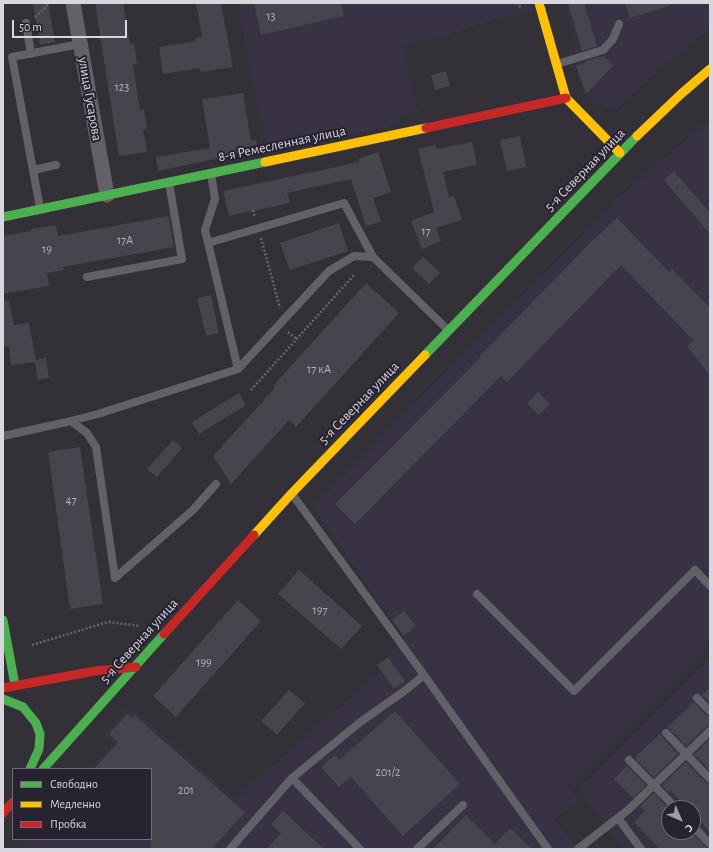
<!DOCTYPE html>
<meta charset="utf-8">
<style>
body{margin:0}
#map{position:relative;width:713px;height:852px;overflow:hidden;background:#333038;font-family:"Alegreya Sans",sans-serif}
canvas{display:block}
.frame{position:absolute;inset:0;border:4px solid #d9d6df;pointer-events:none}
.legend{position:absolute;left:12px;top:768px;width:140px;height:72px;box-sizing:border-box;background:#282331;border:1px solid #6f6b77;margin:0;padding:5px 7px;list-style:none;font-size:12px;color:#d9d6df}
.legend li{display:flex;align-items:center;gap:8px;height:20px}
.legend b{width:20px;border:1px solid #6f6b77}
.north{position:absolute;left:661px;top:800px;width:40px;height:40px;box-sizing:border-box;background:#282331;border:1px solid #6f6b77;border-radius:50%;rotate:135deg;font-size:11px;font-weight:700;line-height:16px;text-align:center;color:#d9d6df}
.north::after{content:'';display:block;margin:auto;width:14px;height:18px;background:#9f9ca5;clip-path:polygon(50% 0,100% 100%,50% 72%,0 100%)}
.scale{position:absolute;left:12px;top:20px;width:115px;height:18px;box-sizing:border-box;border:2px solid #d9d6df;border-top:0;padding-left:5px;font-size:12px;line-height:14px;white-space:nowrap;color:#d9d6df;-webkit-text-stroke:3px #282331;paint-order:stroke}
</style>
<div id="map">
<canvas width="713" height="852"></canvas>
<div class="frame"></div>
<ul class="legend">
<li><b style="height:5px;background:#4caf50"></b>Свободно</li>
<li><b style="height:5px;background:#ffc107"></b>Медленно</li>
<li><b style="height:5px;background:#c62828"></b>Пробка</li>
</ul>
<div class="north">С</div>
<div class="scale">50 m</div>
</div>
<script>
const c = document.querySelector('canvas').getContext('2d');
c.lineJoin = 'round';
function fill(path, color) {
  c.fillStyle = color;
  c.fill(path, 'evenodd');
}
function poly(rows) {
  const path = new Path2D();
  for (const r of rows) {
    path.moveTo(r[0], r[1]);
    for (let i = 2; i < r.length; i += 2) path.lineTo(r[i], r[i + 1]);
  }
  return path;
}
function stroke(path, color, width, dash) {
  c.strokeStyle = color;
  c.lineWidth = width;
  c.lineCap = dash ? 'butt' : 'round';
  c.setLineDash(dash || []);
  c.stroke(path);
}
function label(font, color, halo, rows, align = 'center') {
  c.font = font + ' "Alegreya Sans",sans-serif';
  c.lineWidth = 4;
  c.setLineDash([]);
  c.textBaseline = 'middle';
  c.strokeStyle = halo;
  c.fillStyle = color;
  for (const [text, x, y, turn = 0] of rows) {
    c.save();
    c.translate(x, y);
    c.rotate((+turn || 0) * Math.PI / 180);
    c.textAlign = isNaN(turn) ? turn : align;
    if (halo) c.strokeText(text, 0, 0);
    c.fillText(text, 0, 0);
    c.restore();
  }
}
const built = poly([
 [237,3,530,3,533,12,496,19,447,35,402,45,418,112,399,116,390,127,274,150,266,143],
 [565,3,710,3,710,28,670,60,616,110,598,104,586,94,576,66,574,38],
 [710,119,710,644,568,786,579,800,555,820,579,849,20,849,29,839,151,839,151,769,90,769,113,743,104,735,127,709,131,713,134,710,235,799,381,671,377,665,388,657,404,636,416,626,392,620,313,507,461,356,612,206,612,203],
 [710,658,710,849,623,849,578,789],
 [669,808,693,808,693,832,669,832]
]);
const building = poly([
 [33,3,48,3,55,42,40,45],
 [95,3,123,3,130,44,134,43,137,64,133,64,140,110,144,109,147,129,143,129,147,152,119,156],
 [196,3,221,3,233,67,201,72,200,68,163,74,159,47,196,41,195,38,202,37],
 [254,3,341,3,344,16,261,35],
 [568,3,584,3,597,46,582,51],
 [625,3,669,3,669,6,630,18],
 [604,56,613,66,586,94,576,66,586,63,585,61],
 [446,71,450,86,435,90,431,75],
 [243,93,251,141,256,140,258,150,158,171,156,157,210,148,202,99],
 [520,136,526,167,507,171,500,140],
 [472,142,477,165,443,172,449,197,454,196,462,220,436,228,441,241,422,249,411,221,434,212,418,149,436,145,437,149],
 [378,152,391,192,373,198,381,222,366,226,351,179,287,193,290,203,229,216,223,191,359,162,358,159],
 [674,171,710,213,710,234,664,180],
 [169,216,174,247,63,267,64,270,47,273,49,286,3,294,3,236,31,231,31,229,56,225,58,236],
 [617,218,669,272,672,269,710,308,710,376,687,346,694,341,621,265,507,382,501,376,355,524,335,504,481,357,480,356,591,242],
 [339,223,348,251,290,270,280,243],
 [423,257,440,272,429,284,412,268],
 [366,283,399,313,296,427,289,420,231,484,213,456,275,388,273,386],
 [211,295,219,333,206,336,197,298],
 [9,300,14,325,29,323,36,360,46,358,49,378,38,380,35,362,11,365,9,346,3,347,3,301],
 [538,392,550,404,539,415,527,404],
 [239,393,246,405,199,434,192,422],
 [173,440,182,448,157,477,147,469],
 [80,447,103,604,70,609,48,452],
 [299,570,362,626,341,649,278,594],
 [238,600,261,621,176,717,153,696],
 [404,611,416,626,404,636,392,620],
 [388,657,405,681,394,689,377,665],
 [710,687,710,703,702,695],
 [289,690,305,703,277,735,261,721],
 [694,702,706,715,710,716,710,726,706,727,686,746,670,729,667,728],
 [395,711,460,784,403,836,351,777,339,787,321,767,335,755,339,760],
 [127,714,132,718,134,715,245,812,212,849,151,849,151,769,94,769,118,742,109,734],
 [661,733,662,737,678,754,654,777,635,759,637,757,636,756],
 [710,739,710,771,694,754],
 [686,762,706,783,710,784,710,832,693,814,693,808,687,808,669,789,669,793,662,785],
 [627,766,646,785,633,798,614,779],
 [654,793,669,809,669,832,691,832,708,849,660,849,634,822,645,811,640,806],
 [283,811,324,849,267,849,281,833,271,824],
 [466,815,495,844,510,828,532,849,433,849]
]);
const path = poly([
 [516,3,521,7],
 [35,17,41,12,49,3],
 [253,210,255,218],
 [261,238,280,308],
 [288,332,297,339],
 [251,390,355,274],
 [32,645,108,622,140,626]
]);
const lane = poly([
 [26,23,31,54],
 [557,64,603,50,613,39,619,24],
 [33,170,56,165],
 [211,174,215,199,205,230,238,369],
 [40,208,12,57,80,44],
 [208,243,344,203,373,257],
 [87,277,182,259,169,183],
 [71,421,87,433,96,447,115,578],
 [3,436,67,422,98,414,238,369,329,271,354,256,373,257,448,330],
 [115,578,193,510,216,484],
 [477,594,574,691,695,570,710,586],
 [424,675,548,849],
 [697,698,710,711],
 [666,733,710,779],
 [629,760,676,808],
 [292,778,360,849],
 [618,818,641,849],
 [693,826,710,844],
 [230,849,292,778,359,723,407,689,424,675,292,494],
 [417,849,463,805],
 [578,849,628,810,710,731]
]);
const street = poly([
 [73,3,107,195]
]);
const fast = poly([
 [3,217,265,162],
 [425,355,637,136],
 [3,620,15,685],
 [3,699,23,707,36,723,40,734,39,749,30,769],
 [43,769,164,634]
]);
const slow = poly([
 [539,3,566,98,620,153],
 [637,136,681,94,710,69],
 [265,162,426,128],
 [254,535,292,493,425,355]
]);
const jam = poly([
 [426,128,566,98],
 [164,634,254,535],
 [3,688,95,671,136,667],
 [3,813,13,802]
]);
const numberNames = [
 ["13",271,16],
 ["123",122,87],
 ["17",426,231],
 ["17А",125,240],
 ["19",47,249],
 ["17 кА",319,369],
 ["47",71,500],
 ["197",320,610],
 ["199",204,662],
 ["201/2",388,772],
 ["201",186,790]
];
const streetNames = [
 ["улица Гусарова",90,99,80],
 ["8-я Ремесленная улица",282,144,-12],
 ["5-я Северная улица",585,170,-46],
 ["5-я Северная улица",359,403,-46],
 ["5-я Северная улица",139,641,-48]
];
fill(built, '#383244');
fill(building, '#47444d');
stroke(path, '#67666a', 2.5, [2, 2]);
stroke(lane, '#636067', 8);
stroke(street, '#636067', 15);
stroke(fast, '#4caf50', 9);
stroke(slow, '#ffc107', 9);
stroke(jam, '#c62828', 9);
label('12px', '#b4b2ba', null, numberNames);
label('14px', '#d9d6df', '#282331', streetNames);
</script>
